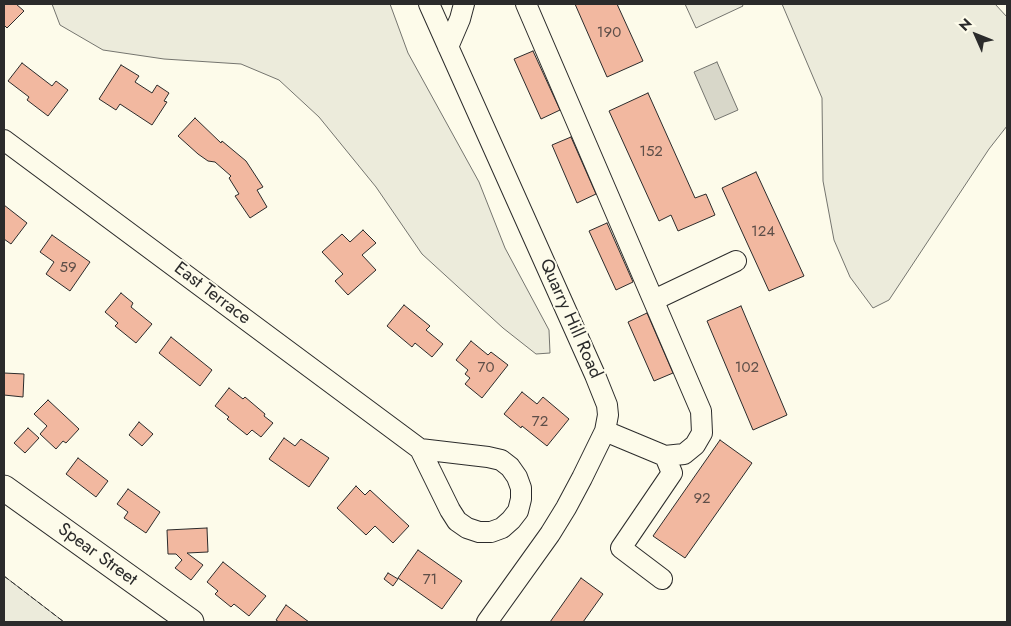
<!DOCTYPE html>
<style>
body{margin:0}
#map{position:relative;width:1011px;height:626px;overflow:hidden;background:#fdfbea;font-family:Jost,sans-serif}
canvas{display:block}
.frame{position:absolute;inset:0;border:5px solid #2b2b2b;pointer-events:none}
.north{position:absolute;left:951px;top:10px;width:50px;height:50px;-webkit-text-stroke:4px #fdfbea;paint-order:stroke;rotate:314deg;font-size:14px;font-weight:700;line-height:20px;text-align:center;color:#2b2b2b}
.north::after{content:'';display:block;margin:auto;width:18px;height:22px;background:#2b2b2b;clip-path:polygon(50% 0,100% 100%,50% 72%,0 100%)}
</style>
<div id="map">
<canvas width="1011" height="626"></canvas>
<div class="frame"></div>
<div class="north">N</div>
</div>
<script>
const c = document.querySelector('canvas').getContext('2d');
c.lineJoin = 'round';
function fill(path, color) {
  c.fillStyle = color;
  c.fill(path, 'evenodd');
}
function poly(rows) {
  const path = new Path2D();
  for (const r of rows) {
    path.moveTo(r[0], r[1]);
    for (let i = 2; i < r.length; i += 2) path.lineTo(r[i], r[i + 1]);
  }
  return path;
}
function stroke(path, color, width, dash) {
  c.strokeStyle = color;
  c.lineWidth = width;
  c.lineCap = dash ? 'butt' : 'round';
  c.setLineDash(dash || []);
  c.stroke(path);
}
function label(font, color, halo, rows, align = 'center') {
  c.font = font + ' Jost,sans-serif';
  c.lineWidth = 4;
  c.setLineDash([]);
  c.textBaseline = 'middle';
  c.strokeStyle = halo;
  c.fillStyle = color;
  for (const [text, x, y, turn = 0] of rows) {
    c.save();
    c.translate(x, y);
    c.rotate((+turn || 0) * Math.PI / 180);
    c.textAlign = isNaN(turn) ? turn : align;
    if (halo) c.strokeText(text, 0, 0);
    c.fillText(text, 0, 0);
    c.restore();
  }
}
const green = poly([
 [52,4,390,4,408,53,479,182,505,248,549,330,550,353,536,354,503,328,422,254,376,187,319,117,279,80,241,64,164,59,103,50,60,25,52,4],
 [685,4,742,4,743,6,696,28,685,4],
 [782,4,995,4,1007,17,1007,126,989,149,889,300,873,308,850,277,834,240,823,181,822,98,782,4],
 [4,576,64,622,4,622,4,576]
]);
const water = poly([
 [717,62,738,110,715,120,694,72,717,62]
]);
const building = poly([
 [4,4,16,4,24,11,7,28,4,25,4,4],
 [575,4,617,4,643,61,607,77,575,4],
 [533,51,560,110,541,119,514,59,533,51],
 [22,63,52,86,56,81,68,90,48,116,27,100,29,97,8,81,22,63],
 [121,65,139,76,135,82,152,93,157,85,169,93,164,101,167,102,152,125,120,104,116,110,99,99,121,65],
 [648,93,695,198,706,194,715,215,678,231,671,215,659,221,609,111,648,93],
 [195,118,221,143,222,141,246,161,263,187,257,190,267,207,250,218,235,196,239,194,229,178,231,176,215,162,208,161,198,154,178,136,195,118],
 [571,137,596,194,577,203,552,145,571,137],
 [756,172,804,276,769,291,722,188,756,172],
 [4,205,27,223,11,244,4,239,4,205],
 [607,223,633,282,616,290,589,231,607,223],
 [363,230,376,243,362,255,376,270,348,295,335,281,343,274,322,252,342,234,350,242,363,230],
 [52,235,90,262,70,291,46,274,54,262,40,252,52,235],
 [121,293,133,303,131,307,152,324,136,343,115,326,118,323,105,312,121,293],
 [404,305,430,326,426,330,443,344,432,357,415,343,412,347,387,326,404,305],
 [741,306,787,415,753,430,707,321,741,306],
 [647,313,673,373,654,381,628,322,647,313],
 [171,337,212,370,200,386,159,353,171,337],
 [471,341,488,355,491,352,508,365,482,398,465,384,470,378,465,374,468,370,456,360,471,341],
 [4,373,24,374,23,397,4,395,4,373],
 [229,388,243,399,245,397,265,414,264,416,273,423,261,437,252,430,247,435,227,419,229,417,215,406,229,388],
 [522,392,537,404,543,397,569,419,547,446,522,426,521,428,504,414,522,392],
 [48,400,79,429,66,443,63,441,56,449,40,434,47,426,34,414,48,400],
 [139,422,153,434,142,446,129,435,139,422],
 [28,428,39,438,25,453,14,443,28,428],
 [284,438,295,446,301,439,329,458,309,487,269,459,284,438],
 [720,440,752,463,685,558,653,536,720,440],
 [78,458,108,481,96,497,66,474,78,458],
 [356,486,365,495,370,490,409,526,393,543,375,526,366,535,337,508,356,486],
 [128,489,160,512,146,533,124,518,128,512,117,504,128,489],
 [207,528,208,552,187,553,203,565,191,580,175,568,182,560,176,554,168,554,167,530,207,528],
 [418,550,462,581,442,609,398,578,418,550],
 [223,562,266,596,249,616,234,604,231,607,215,594,218,591,207,582,223,562],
 [388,573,398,579,393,586,384,579,388,573],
 [581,578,603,594,583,622,550,622,581,578],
 [286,605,309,622,279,622,276,620,286,605]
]);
const minor = poly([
 [429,4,595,375,607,405,608,415,605,431,582,478,566,508,550,534,487,622],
 [526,4,701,411,702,433,695,445,684,454,665,456,605,431],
 [448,47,460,19,464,4],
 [4,140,420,449,450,510,457,521,467,528,479,532,491,532,502,528,511,520,518,511,521,499,521,488,517,477,510,467,501,460,488,457,420,449],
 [654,300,736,261],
 [662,579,621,548,672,473,665,456]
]);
const major = poly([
 [4,488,191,622]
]);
const fence = poly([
 [4,576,64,622]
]);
const numberNames = [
 ["190",609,33],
 ["152",651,152],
 ["124",763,232],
 ["59",68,268],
 ["70",486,368],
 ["102",747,368],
 ["72",540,422],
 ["92",702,499],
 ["71",430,580]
];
const streetNames = [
 ["East Terrace",212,294,37],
 ["Quarry Hill Road",570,319,66],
 ["Spear Street",97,555,36]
];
fill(green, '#ecebdb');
stroke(green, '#74746e', 1);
fill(water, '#d8d7c9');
stroke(water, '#74746e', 1);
fill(building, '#f2b8a0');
stroke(building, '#2b2b2b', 1);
stroke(minor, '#2b2b2b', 22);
stroke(major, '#2b2b2b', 27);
stroke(minor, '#fdfbea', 20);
stroke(major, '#fdfbea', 25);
stroke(fence, '#2b2b2b', 1, [6, 2.5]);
label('15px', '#5d4e48', null, numberNames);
label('18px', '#2b2b2b', '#fdfbea', streetNames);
</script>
